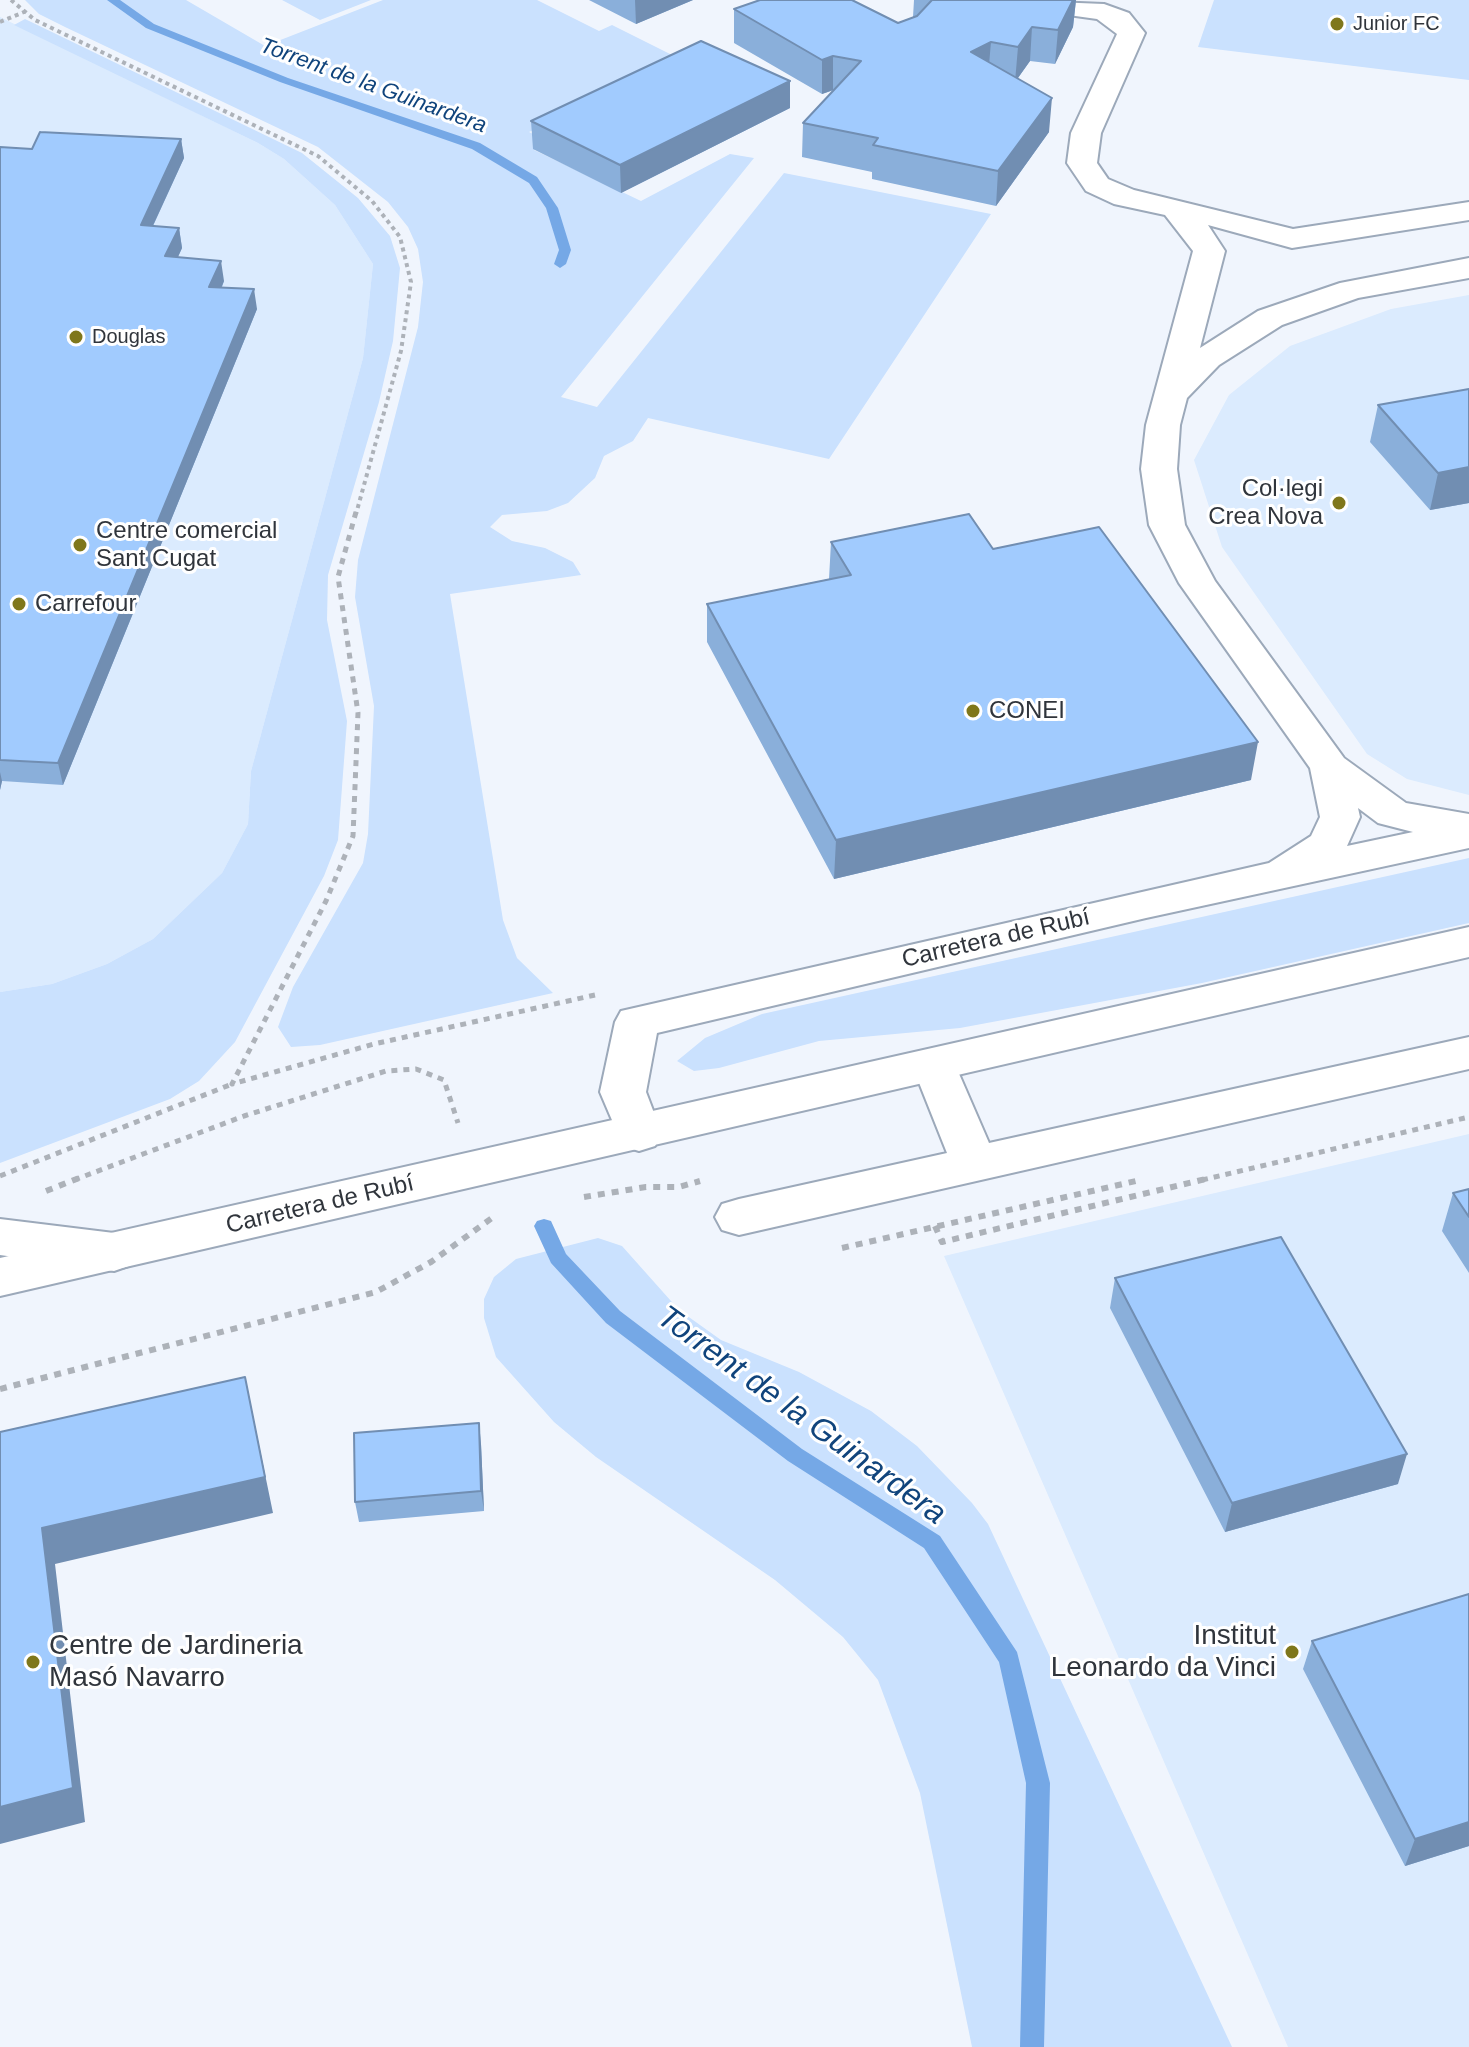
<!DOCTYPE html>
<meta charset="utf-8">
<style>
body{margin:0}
canvas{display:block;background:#f0f5fd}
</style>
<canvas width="1469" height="2047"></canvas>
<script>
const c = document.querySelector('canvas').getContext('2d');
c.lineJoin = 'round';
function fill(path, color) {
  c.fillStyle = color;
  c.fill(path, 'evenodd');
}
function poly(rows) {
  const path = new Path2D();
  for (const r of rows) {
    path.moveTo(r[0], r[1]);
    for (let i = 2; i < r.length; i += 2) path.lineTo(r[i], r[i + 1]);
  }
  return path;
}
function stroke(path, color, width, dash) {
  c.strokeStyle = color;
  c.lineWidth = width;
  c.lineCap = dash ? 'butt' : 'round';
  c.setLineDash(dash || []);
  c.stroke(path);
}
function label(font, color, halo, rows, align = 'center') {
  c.font = font + ' Helvetica,sans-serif';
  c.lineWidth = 6;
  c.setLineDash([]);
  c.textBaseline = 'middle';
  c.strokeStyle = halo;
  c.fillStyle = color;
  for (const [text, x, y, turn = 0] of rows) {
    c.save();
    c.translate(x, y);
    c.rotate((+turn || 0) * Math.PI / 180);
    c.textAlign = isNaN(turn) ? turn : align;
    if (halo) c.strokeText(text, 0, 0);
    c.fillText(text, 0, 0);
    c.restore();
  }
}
const built = poly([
 [0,17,258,143,284,159,335,205,373,264,363,358,251,771,248,824,222,873,153,939,107,964,52,984,0,992],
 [1469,295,1469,795,1407,779,1367,754,1222,547,1194,460,1229,395,1290,346,1391,309],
 [1469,1134,1469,2047,1288,2047,944,1256]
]);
const green = poly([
 [25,0,186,0,265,46,383,0,537,0,599,31,612,25,684,61,529,132,548,142,534,150,641,201,730,154,754,158,561,397,597,407,784,173,991,214,829,459,648,418,633,441,604,456,595,478,568,503,547,511,502,515,490,527,512,541,545,548,573,562,581,575,450,594,503,920,517,958,553,993,320,1045,291,1047,278,1027,293,987,363,863,368,834,374,706,355,597,358,560,418,327,423,282,418,249,408,227,388,202,318,147,65,27,39,14],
 [282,0,371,0,320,20],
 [1214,0,1469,0,1469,80,1198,47],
 [25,19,302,153,358,198,390,236,400,268,393,341,379,402,328,575,327,620,347,721,338,840,324,876,235,1042,199,1081,170,1099,0,1163,0,992,52,984,107,964,153,939,222,873,248,824,251,771,363,358,373,264,335,205,284,159,258,143,14,25],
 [1469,858,1469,923,1202,983,960,1028,819,1041,719,1068,694,1071,677,1061,705,1038,762,1014],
 [598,1238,622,1246,679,1310,721,1340,799,1372,871,1411,917,1446,972,1503,988,1524,1232,2047,972,2047,920,1793,878,1680,843,1637,775,1580,596,1457,554,1422,496,1357,484,1318,484,1299,494,1277,516,1259]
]);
const stream = poly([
 [107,0,120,0,154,24,288,78,480,143,537,177,558,208,571,250,566,264,560,268,554,264,559,250,546,208,529,183,472,149,280,82,146,28,107,0],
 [544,1219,551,1221,566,1254,620,1311,802,1449,940,1536,1017,1652,1050,1783,1044,2047,1020,2047,1026,1783,999,1662,924,1548,788,1461,606,1323,551,1263,534,1226,537,1221,544,1219]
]);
const pathFar2 = poly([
 [11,0,35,20,318,156,372,201,400,237,411,282,401,351,356,514],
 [0,22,24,12]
]);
const pathFar1 = poly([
 [356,512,338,577,358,713,353,836,326,901,232,1084,374,1044,595,995],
 [0,1176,232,1084],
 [74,1180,244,1116,386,1071,416,1069,444,1080,458,1123],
 [1202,1180,1469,1117]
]);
const path = poly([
 [46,1191,79,1178],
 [584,1197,646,1187,679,1187,700,1181],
 [935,1226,942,1242,1210,1178],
 [842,1248,1136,1181],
 [0,1389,376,1292,431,1262,492,1218]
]);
const minor = poly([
 [1004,0,1104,4,1129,13,1145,33,1101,133,1097,163,1108,179,1134,190,1293,229,1469,202,1469,220,1292,248,1208,225,1225,251,1200,348,1258,311,1340,283,1469,258,1469,278,1358,298,1282,325,1219,365,1187,398,1180,425,1177,469,1185,525,1215,581,1344,758,1406,803,1469,814,1469,848,1146,918,657,1033,646,1092,662,1134,655,1146,639,1151,623,1146,600,1092,615,1022,621,1011,1269,863,1311,836,1320,817,1310,768,1179,583,1149,525,1141,469,1146,425,1193,251,1165,215,1114,204,1086,191,1067,163,1071,133,1117,34,1097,19,1018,8,1008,6,1004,0],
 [1358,808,1378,823,1413,832,1347,846,1360,817,1358,808],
 [1469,1037,1469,1069,739,1235,722,1230,715,1217,722,1204,739,1199,947,1153,912,1065,918,1053,934,1049,950,1053,989,1143,1469,1037],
 [0,1219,114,1233,131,1239,138,1252,131,1265,114,1271,0,1255,0,1219]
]);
const major = poly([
 [1469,927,1469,957,0,1296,0,1258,1469,927]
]);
const wall = poly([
 [589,0,693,0,636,24],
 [914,0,1076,0,1073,27,1055,64,1030,61,1018,78,1049,132,996,206,872,179,872,172,802,157,803,123,834,90,822,94,734,43,734,9,898,23,913,17],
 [790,108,621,193,533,149,531,121],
 [181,139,184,158,153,226,179,228,182,248,178,257,224,281,222,287,257,309,63,785,2,781,0,790,0,147,32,149],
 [1469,389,1469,503,1430,510,1370,442,1378,405],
 [831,542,993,549,1251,780,834,879,707,642,707,604,829,579],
 [1469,1189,1469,1273,1442,1231,1453,1193],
 [1115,1278,1398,1484,1225,1532,1110,1308],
 [481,1444,484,1511,359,1522,355,1502],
 [1469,1594,1469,1846,1405,1866,1303,1669,1312,1641]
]);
const shadedWall = poly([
 [635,0,693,0,636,24],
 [1073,0,1076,0,1073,27,1055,64,1058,30],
 [1032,27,1030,61,1015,82,1018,47],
 [991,42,988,76,971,52],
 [833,56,833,90,822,94,822,60],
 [790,81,790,108,621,193,620,165],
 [1052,98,1049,132,996,206,998,171],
 [181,139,184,158,144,245,141,225],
 [179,228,182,248,169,276,165,256],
 [221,261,224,281,213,307,209,287],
 [254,289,257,309,63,785,58,763],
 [1469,467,1469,503,1430,510,1438,473],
 [1258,742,1251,780,834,879,836,840],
 [0,772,2,781,0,790],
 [245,1377,273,1513,55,1564,85,1822,0,1844,0,1807,42,1528],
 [479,1423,481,1444,484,1511,481,1491],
 [1407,1454,1398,1484,1225,1532,1232,1503],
 [1469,1822,1469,1846,1405,1866,1415,1839]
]);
const building = poly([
 [760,0,852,0,898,23,917,16,932,0,1073,0,1058,30,1032,27,1018,47,991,42,971,52,1052,98,998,171,873,145,878,138,803,123,861,61,833,56,822,60,734,9,760,0],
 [701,41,790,81,620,165,531,121,701,41],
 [40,132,181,139,141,225,179,228,165,256,221,261,209,287,254,289,58,763,0,760,0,147,32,149,40,132],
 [1469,389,1469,467,1438,473,1378,405,1469,389],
 [969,514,993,549,1099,527,1258,742,836,840,707,604,851,575,831,542,969,514],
 [1469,1189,1469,1217,1453,1193,1469,1189],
 [1281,1237,1407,1454,1232,1503,1115,1278,1281,1237],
 [245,1377,265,1477,42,1528,73,1788,0,1807,0,1432,245,1377],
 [479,1423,481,1491,355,1502,354,1433,479,1423],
 [1469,1594,1469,1822,1415,1839,1312,1641,1469,1594]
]);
const markers = [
 [1337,24,8,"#7f771b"],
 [76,337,8,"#7f771b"],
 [1339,503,8,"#7f771b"],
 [80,545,8,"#7f771b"],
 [19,604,8,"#7f771b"],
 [973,711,8,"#7f771b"],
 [1292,1652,8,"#7f771b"],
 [33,1662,8,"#7f771b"]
];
const farPoinames = [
 ["Junior FC",1353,24],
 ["Douglas",92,337]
];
const farWaternames = [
 ["Torrent de la Guinardera",373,86,20]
];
const poiNames = [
 ["Col·legi",1323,489,"right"],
 ["Crea Nova",1323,517,"right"],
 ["Centre comercial",96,531],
 ["Sant Cugat",96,559],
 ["Carrefour",35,604],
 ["CONEI",989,711]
];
const streetNames = [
 ["Carretera de Rubí",996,939,-13],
 ["Carretera de Rubí",320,1205,-13]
];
const nearPoinames = [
 ["Institut",1276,1636],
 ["Leonardo da Vinci",1276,1668],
 ["Centre de Jardineria",49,1646,"left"],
 ["Masó Navarro",49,1678,"left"]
];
const nearWaternames = [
 ["Torrent de la Guinardera",801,1416,36]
];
fill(built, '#dbebfe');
fill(green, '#cae1fe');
fill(stream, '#75a8e6');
stroke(minor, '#9ca9ba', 4);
stroke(major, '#9ca9ba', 4);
stroke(pathFar2, '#adb2b9', 4, [4, 4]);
stroke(pathFar1, '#adb2b9', 5, [6, 6]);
stroke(path, '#adb2b9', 6, [7, 7]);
fill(minor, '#fff');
fill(major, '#fff');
fill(wall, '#8aafda');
fill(shadedWall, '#718eb2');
fill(building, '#a1cbfe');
stroke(building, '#718eb2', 2);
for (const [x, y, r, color] of markers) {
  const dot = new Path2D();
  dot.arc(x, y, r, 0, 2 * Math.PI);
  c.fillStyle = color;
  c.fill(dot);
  stroke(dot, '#fff', 3);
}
label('20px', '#30353c', '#fff', farPoinames, 'left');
label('italic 22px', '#10447c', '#fff', farWaternames);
label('24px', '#30353c', '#fff', poiNames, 'left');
label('24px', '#30353c', '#fff', streetNames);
label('28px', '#30353c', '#fff', nearPoinames, 'right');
label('italic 32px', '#10447c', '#fff', nearWaternames);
</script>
